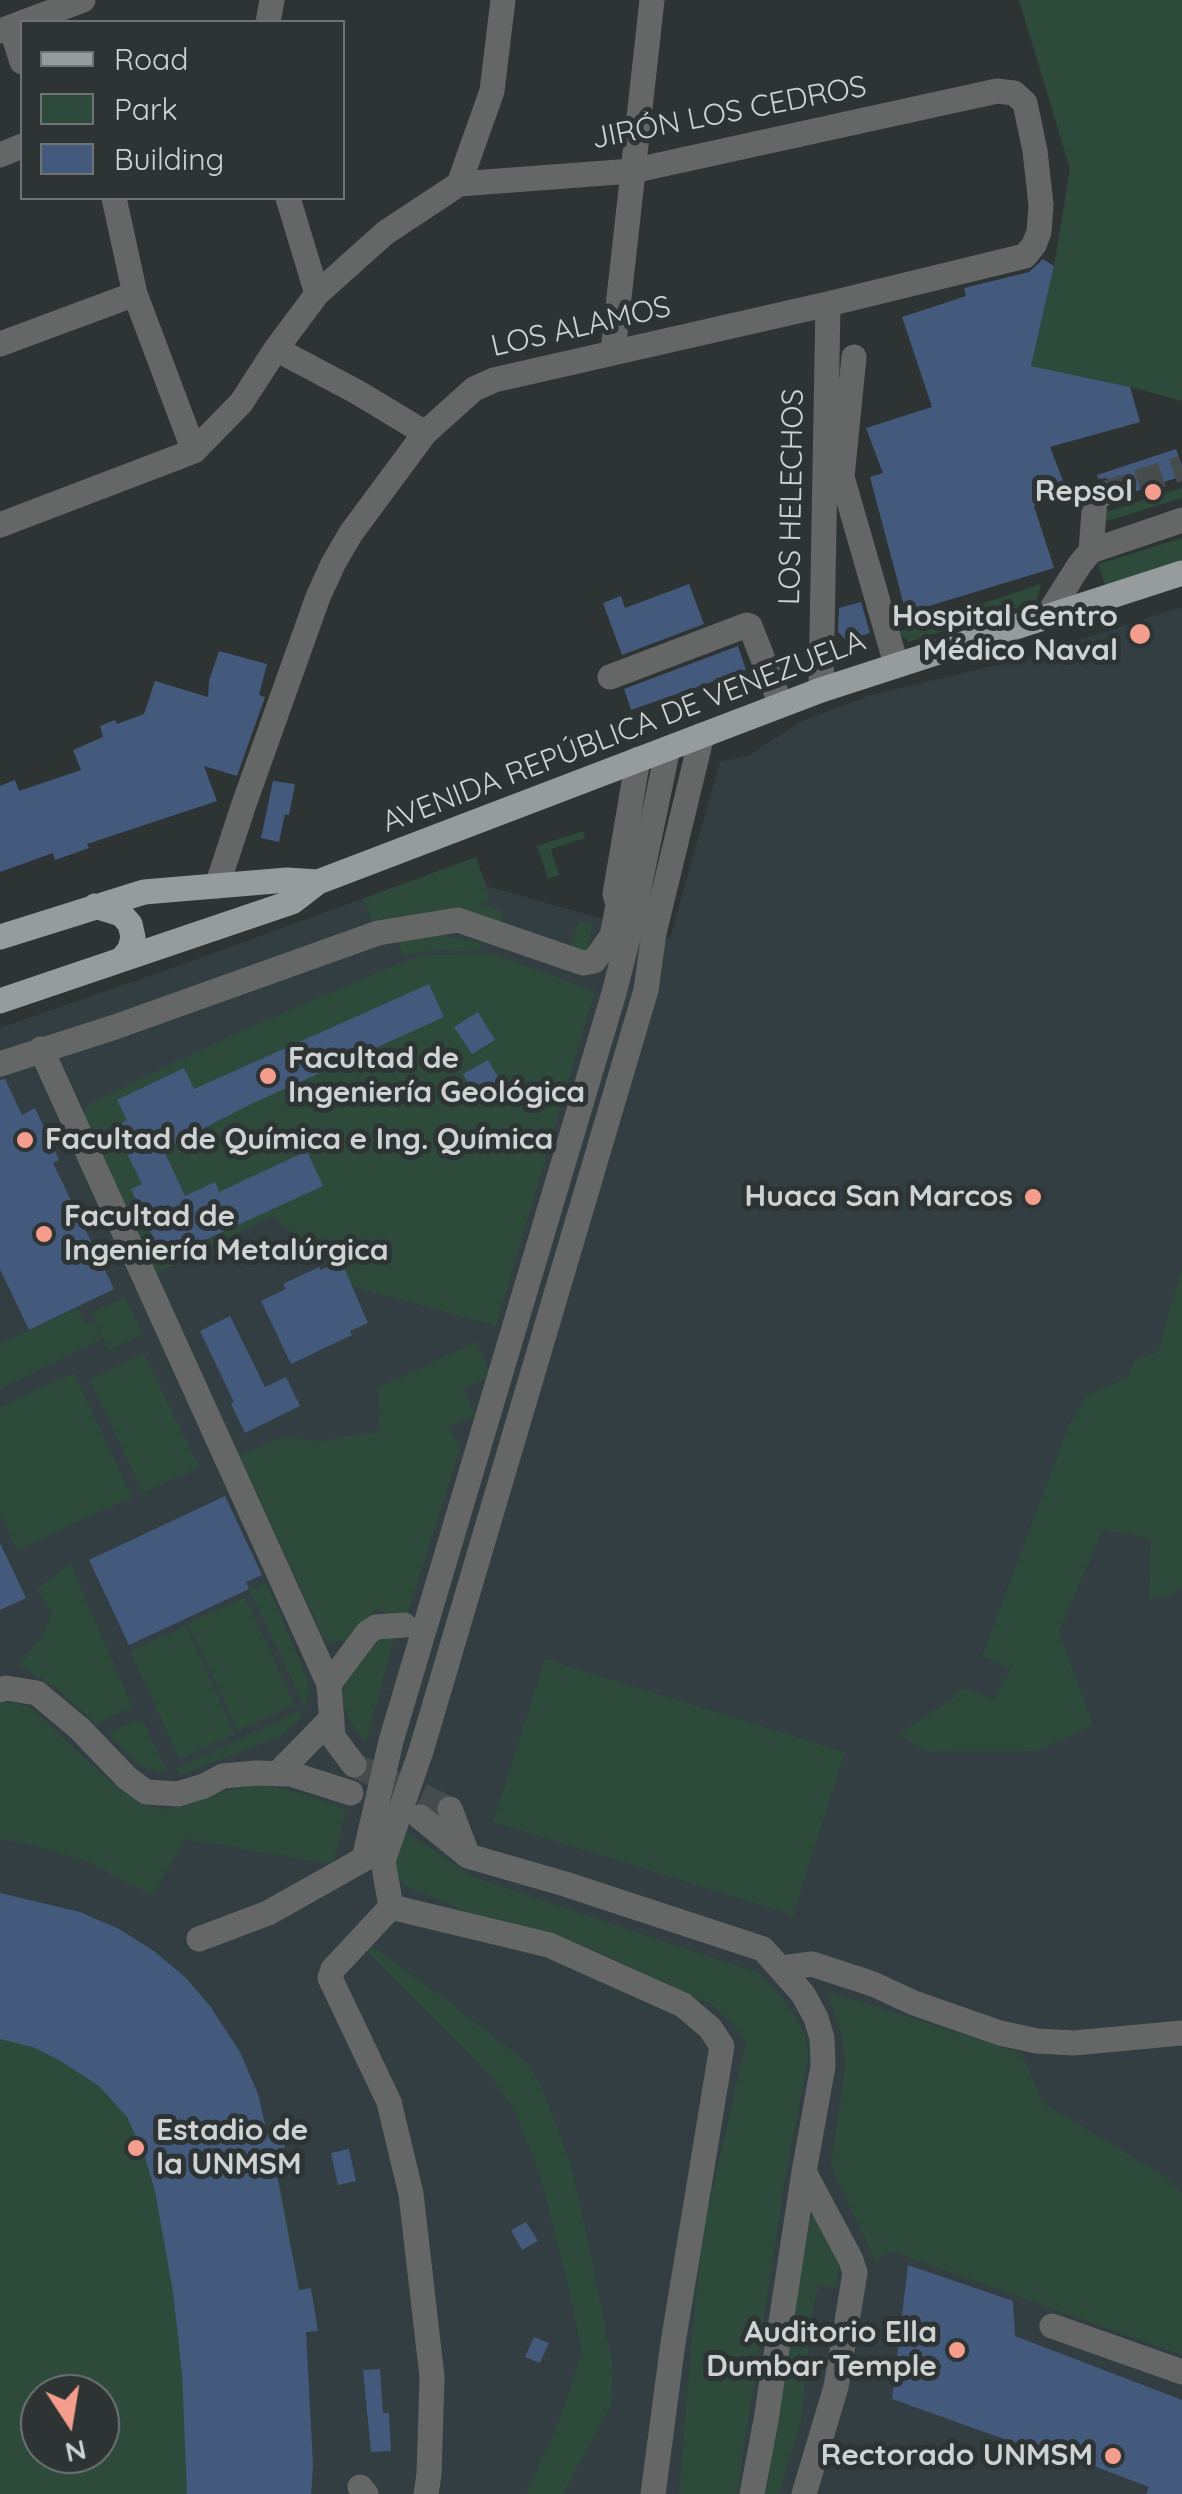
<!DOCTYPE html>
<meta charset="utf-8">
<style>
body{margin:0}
#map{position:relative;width:1182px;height:2494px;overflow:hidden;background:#2e3334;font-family:Quicksand,sans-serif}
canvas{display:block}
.legend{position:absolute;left:20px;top:20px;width:325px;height:180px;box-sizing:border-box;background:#2e3334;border:2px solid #6e7374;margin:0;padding:12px 18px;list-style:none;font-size:30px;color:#cfd2d3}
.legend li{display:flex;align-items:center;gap:20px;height:50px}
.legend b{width:50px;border:2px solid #6e7374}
.north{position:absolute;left:20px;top:2374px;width:100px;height:100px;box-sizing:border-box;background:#2e3334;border:2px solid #6e7374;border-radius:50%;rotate:168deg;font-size:28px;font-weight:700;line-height:40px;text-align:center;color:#cfd2d3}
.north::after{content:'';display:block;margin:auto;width:35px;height:45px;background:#f49d8d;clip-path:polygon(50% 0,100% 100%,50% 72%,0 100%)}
</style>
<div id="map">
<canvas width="1182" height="2494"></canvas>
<ul class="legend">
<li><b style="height:12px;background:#969b9b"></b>Road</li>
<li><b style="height:28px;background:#2d4a3a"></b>Park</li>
<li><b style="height:28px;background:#445a7c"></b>Building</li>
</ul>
<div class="north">N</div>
</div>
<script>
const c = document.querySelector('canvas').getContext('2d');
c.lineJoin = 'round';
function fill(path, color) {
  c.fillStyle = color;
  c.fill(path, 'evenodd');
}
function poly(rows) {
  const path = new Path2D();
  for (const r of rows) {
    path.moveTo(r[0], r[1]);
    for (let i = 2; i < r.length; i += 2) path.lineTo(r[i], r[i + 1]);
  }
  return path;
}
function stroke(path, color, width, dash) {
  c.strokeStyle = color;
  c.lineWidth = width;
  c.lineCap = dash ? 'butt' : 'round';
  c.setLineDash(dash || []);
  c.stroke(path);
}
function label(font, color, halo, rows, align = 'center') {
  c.font = font + ' Quicksand,sans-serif';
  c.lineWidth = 10;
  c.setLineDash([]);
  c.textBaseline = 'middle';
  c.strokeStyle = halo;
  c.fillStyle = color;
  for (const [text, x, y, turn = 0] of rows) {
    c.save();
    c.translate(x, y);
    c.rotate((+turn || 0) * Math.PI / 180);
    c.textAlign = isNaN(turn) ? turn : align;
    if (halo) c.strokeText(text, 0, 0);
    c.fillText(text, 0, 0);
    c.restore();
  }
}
const built = poly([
 [1182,607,1182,2494,0,2494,0,1028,189,962,476,857,487,886,670,938,720,762,749,755,800,722,868,696,1013,661],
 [40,2394,100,2394,100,2454,40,2454]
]);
const green = poly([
 [1019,0,1182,0,1182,401,1130,387,1031,366,1054,266,1070,169],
 [1182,488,1182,498,1101,523,1099,514],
 [1182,538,1182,565,1106,588,1098,564],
 [1041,584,1036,602,909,642,897,632],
 [583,831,585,838,551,849,559,875,548,879,537,846],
 [476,857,489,896,486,906,504,912,501,922,455,909,372,921,363,899],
 [578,921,593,924,588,949,583,951,571,946],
 [443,935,483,943,479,952,439,950,402,955,398,942],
 [493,954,595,991,496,1326,337,1282,309,1245,272,1216,155,1274,83,1115,89,1104,232,1035,390,967,424,955],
 [1182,1266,1182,1586,1169,1596,1149,1600,1151,1539,1103,1529,1059,1632,1093,1725,1037,1751,927,1752,899,1734,952,1699,963,1687,994,1700,1011,1669,982,1656,1068,1427,1086,1396,1127,1378,1135,1360,1158,1352],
 [125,1297,143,1334,109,1350,91,1313],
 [78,1308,86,1325,94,1322,102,1339,0,1389,0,1344],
 [476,1342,492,1376,464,1389,475,1415,448,1427,460,1448,406,1619,376,1609,357,1639,326,1643,240,1456,282,1437,319,1441,380,1431,378,1388],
 [144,1353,199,1467,143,1493,90,1380],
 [74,1373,132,1497,17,1550,0,1513,0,1407],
 [70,1563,132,1706,97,1725,56,1688,19,1665,43,1634,52,1614,38,1589],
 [267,1583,307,1678,309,1693,306,1707,297,1722,277,1738,180,1775,176,1769,305,1708,249,1589],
 [245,1597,295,1705,238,1731,188,1623],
 [186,1626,235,1734,179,1759,130,1651],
 [376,1635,395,1636,366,1743,350,1723,342,1701,346,1682],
 [545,1659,845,1752,793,1915,493,1822],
 [0,1702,15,1703,30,1707,116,1787,141,1804,164,1809,189,1805,222,1792,259,1784,308,1795,346,1810,333,1864,186,1839,152,1895,88,1862,36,1846,0,1839],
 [141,1718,167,1771,157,1772,139,1765,107,1733],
 [404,1830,473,1877,761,1974,781,1996,805,2033,809,2056,788,2161,737,2494,679,2494,692,2335,703,2231,746,2042,732,2023,712,2005,593,1949,552,1935,471,1914,404,1885,398,1875,395,1863],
 [0,1893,80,1912,118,1929,154,1951,186,1978,240,2052,258,2094,284,2203,306,2332,313,2466,311,2494,0,2494],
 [40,2394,100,2394,100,2454,40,2454],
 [369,1944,449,2002,529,2065,542,2088,570,2162,590,2249,613,2367,611,2405,563,2494,526,2494,560,2419,582,2352,567,2281,539,2172,513,2107,487,2072,364,1948],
 [827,1991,1021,2053,1043,2103,1167,2178,1182,2194,1182,2355,891,2251,875,2261,831,2166,846,2061,839,2027],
 [815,2217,832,2245,840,2266,836,2287,818,2286,811,2322,801,2421,779,2494,766,2494,804,2222]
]);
const building = poly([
 [1043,259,1054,266,1031,366,1130,387,1140,422,1050,447,1068,494,1034,506,1054,568,906,613,870,477,883,473,866,428,932,407,902,317,966,296,964,288,1029,272],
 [1176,449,1182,466,1182,476,1119,497,1118,488,1113,481,1105,478,1098,479,1097,475],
 [689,584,704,624,622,655,603,603,621,596,625,608],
 [861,602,870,633,846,640,838,632,839,608],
 [738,646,746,670,631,710,624,689],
 [219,651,267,664,259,695,265,697,237,776,204,766,217,801,87,844,89,848,55,860,53,853,0,872,0,786,15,780,19,791,81,770,73,750,103,737,100,726,115,720,117,724,144,714,155,681,208,697,209,681],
 [273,781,295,784,289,815,285,814,279,842,261,838],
 [429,984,444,1017,251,1104,163,1149,185,1196,215,1182,219,1192,307,1151,323,1186,163,1259,131,1189,142,1184,114,1127,127,1120,117,1100,184,1068,194,1089],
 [478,1012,495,1040,472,1054,454,1027],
 [488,1060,504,1087,479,1101,463,1074],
 [5,1079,22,1115,35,1108,59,1160,53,1163,114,1289,29,1330,0,1269,0,1080],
 [341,1261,368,1323,350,1331,352,1335,291,1364,261,1301,286,1289,283,1284,319,1267,321,1270],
 [230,1316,265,1387,286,1377,300,1406,245,1433,231,1404,234,1402,200,1331],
 [225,1496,262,1575,246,1582,249,1589,129,1645,89,1560],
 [0,1543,26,1598,0,1610],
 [0,1893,80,1912,119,1929,154,1951,186,1978,210,2006,240,2052,258,2094,267,2133,280,2129,287,2157,274,2160,299,2290,311,2288,318,2331,306,2332,313,2466,311,2494,187,2494,182,2373,173,2292,155,2191,145,2157,127,2117,99,2086,59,2060,33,2047,0,2039],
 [349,2149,356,2181,338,2185,331,2153],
 [526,2222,538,2241,522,2250,511,2230],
 [908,2265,1013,2301,1015,2336,1182,2400,1182,2494,1146,2494,1149,2487,1020,2438,1021,2445,892,2399],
 [534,2337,549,2343,540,2363,525,2357],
 [380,2369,383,2413,389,2413,391,2451,371,2452,363,2370]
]);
const minorTunnel = poly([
 [1103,494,1182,468],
 [354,1765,450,1809]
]);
const minor = poly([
 [268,22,272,0],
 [11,27,22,62],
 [0,31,83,0],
 [0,155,22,146],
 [459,184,492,91,503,0],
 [114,198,135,294,194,451],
 [288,198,317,294],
 [0,344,135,294],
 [276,349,357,392,425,433],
 [613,352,652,0],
 [854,357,842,477,896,664],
 [0,525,194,451,241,403,276,349,317,294,385,233,459,184,632,171,997,91,1014,93,1025,103,1035,151,1041,205,1039,232,1034,245,1025,256,828,304,494,380,474,389,425,433,351,533,333,564,318,597,244,804,217,886],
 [1091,551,1095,498,1103,494],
 [1047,616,1080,564,1091,551,1182,520],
 [610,677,747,625,750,626,781,705],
 [821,690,828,304],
 [41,1049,329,1684,333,1737,354,1765],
 [0,1064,115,1027,378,933,458,920,583,963,594,961,612,936,615,921,618,905,615,894,638,759],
 [329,1684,368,1632,376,1627,404,1625],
 [0,1690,6,1688,37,1693,80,1729,127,1778,146,1792,178,1794,204,1786,223,1776,256,1773,291,1774,351,1793],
 [421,1751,646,990,654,933,702,735],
 [277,1774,332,1718],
 [450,1809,468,1856],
 [420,1817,468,1856,565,1884,763,1949,803,1994,816,2018,822,2038,823,2066,804,2172,766,2420,752,2494],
 [383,1861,391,1907],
 [199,1939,268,1913,364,1859,391,1741,614,993,631,926,668,748],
 [781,1968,812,1964,873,1984,914,2003,1000,2033,1037,2041,1074,2043,1182,2033],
 [804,2172,851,2260,855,2273,836,2387,804,2494],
 [1052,2326,1182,2372],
 [360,2487,366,2494],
 [426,2494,429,2474,432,2377,411,2194,389,2102,330,1978,333,1969,391,1907,549,1945,683,2005,710,2028,722,2046,673,2343,653,2494]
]);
const major = poly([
 [95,906,121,914,130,924,133,937,130,949,122,959],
 [0,937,144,892,287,880,318,882],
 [0,1001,292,902,318,882,821,690,1182,573]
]);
const minorBridge = poly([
 [383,1861,421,1751]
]);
const markers = [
 [1153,492,10,"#f49d8d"],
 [1140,634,12,"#f49d8d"],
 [268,1076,10,"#f49d8d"],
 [25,1140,10,"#f49d8d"],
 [1033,1197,10,"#f49d8d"],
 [44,1234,10,"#f49d8d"],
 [136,2148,10,"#f49d8d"],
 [957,2350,10,"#f49d8d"],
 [1113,2456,10,"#f49d8d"]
];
const streetNames = [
 ["JIRÓN LOS CEDROS",729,113,-11],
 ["LOS ALAMOS",581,327,-13],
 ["LOS HELECHOS",792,497,-89],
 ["AVENIDA REPÚBLICA DE VENEZUELA",624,732,-21]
];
const poiNames = [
 ["Repsol",1133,492],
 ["Hospital Centro",1118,617],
 ["Médico Naval",1118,651],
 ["Facultad de",288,1059,"left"],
 ["Ingeniería Geológica",288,1093,"left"],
 ["Facultad de Química e Ing. Química",45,1140,"left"],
 ["Huaca San Marcos",1013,1197],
 ["Facultad de",64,1217,"left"],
 ["Ingeniería Metalúrgica",64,1251,"left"],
 ["Estadio de",156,2131,"left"],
 ["la UNMSM",156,2165,"left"],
 ["Auditorio Ella",937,2333],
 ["Dumbar Temple",937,2367],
 ["Rectorado UNMSM",1093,2456]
];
fill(built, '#323e42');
fill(green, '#2d4a3a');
fill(building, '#445a7c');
stroke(minorTunnel, '#464b4c', 25, [25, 12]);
stroke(minor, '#656767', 25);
stroke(major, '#969b9b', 25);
stroke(minorBridge, '#656767', 25);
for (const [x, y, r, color] of markers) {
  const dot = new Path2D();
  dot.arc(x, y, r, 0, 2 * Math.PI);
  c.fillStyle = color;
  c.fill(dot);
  stroke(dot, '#2e3334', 4);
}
label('30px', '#cfd2d3', '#2e3334', streetNames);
label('bold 30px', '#cfd2d3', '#2e3334', poiNames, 'right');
</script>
